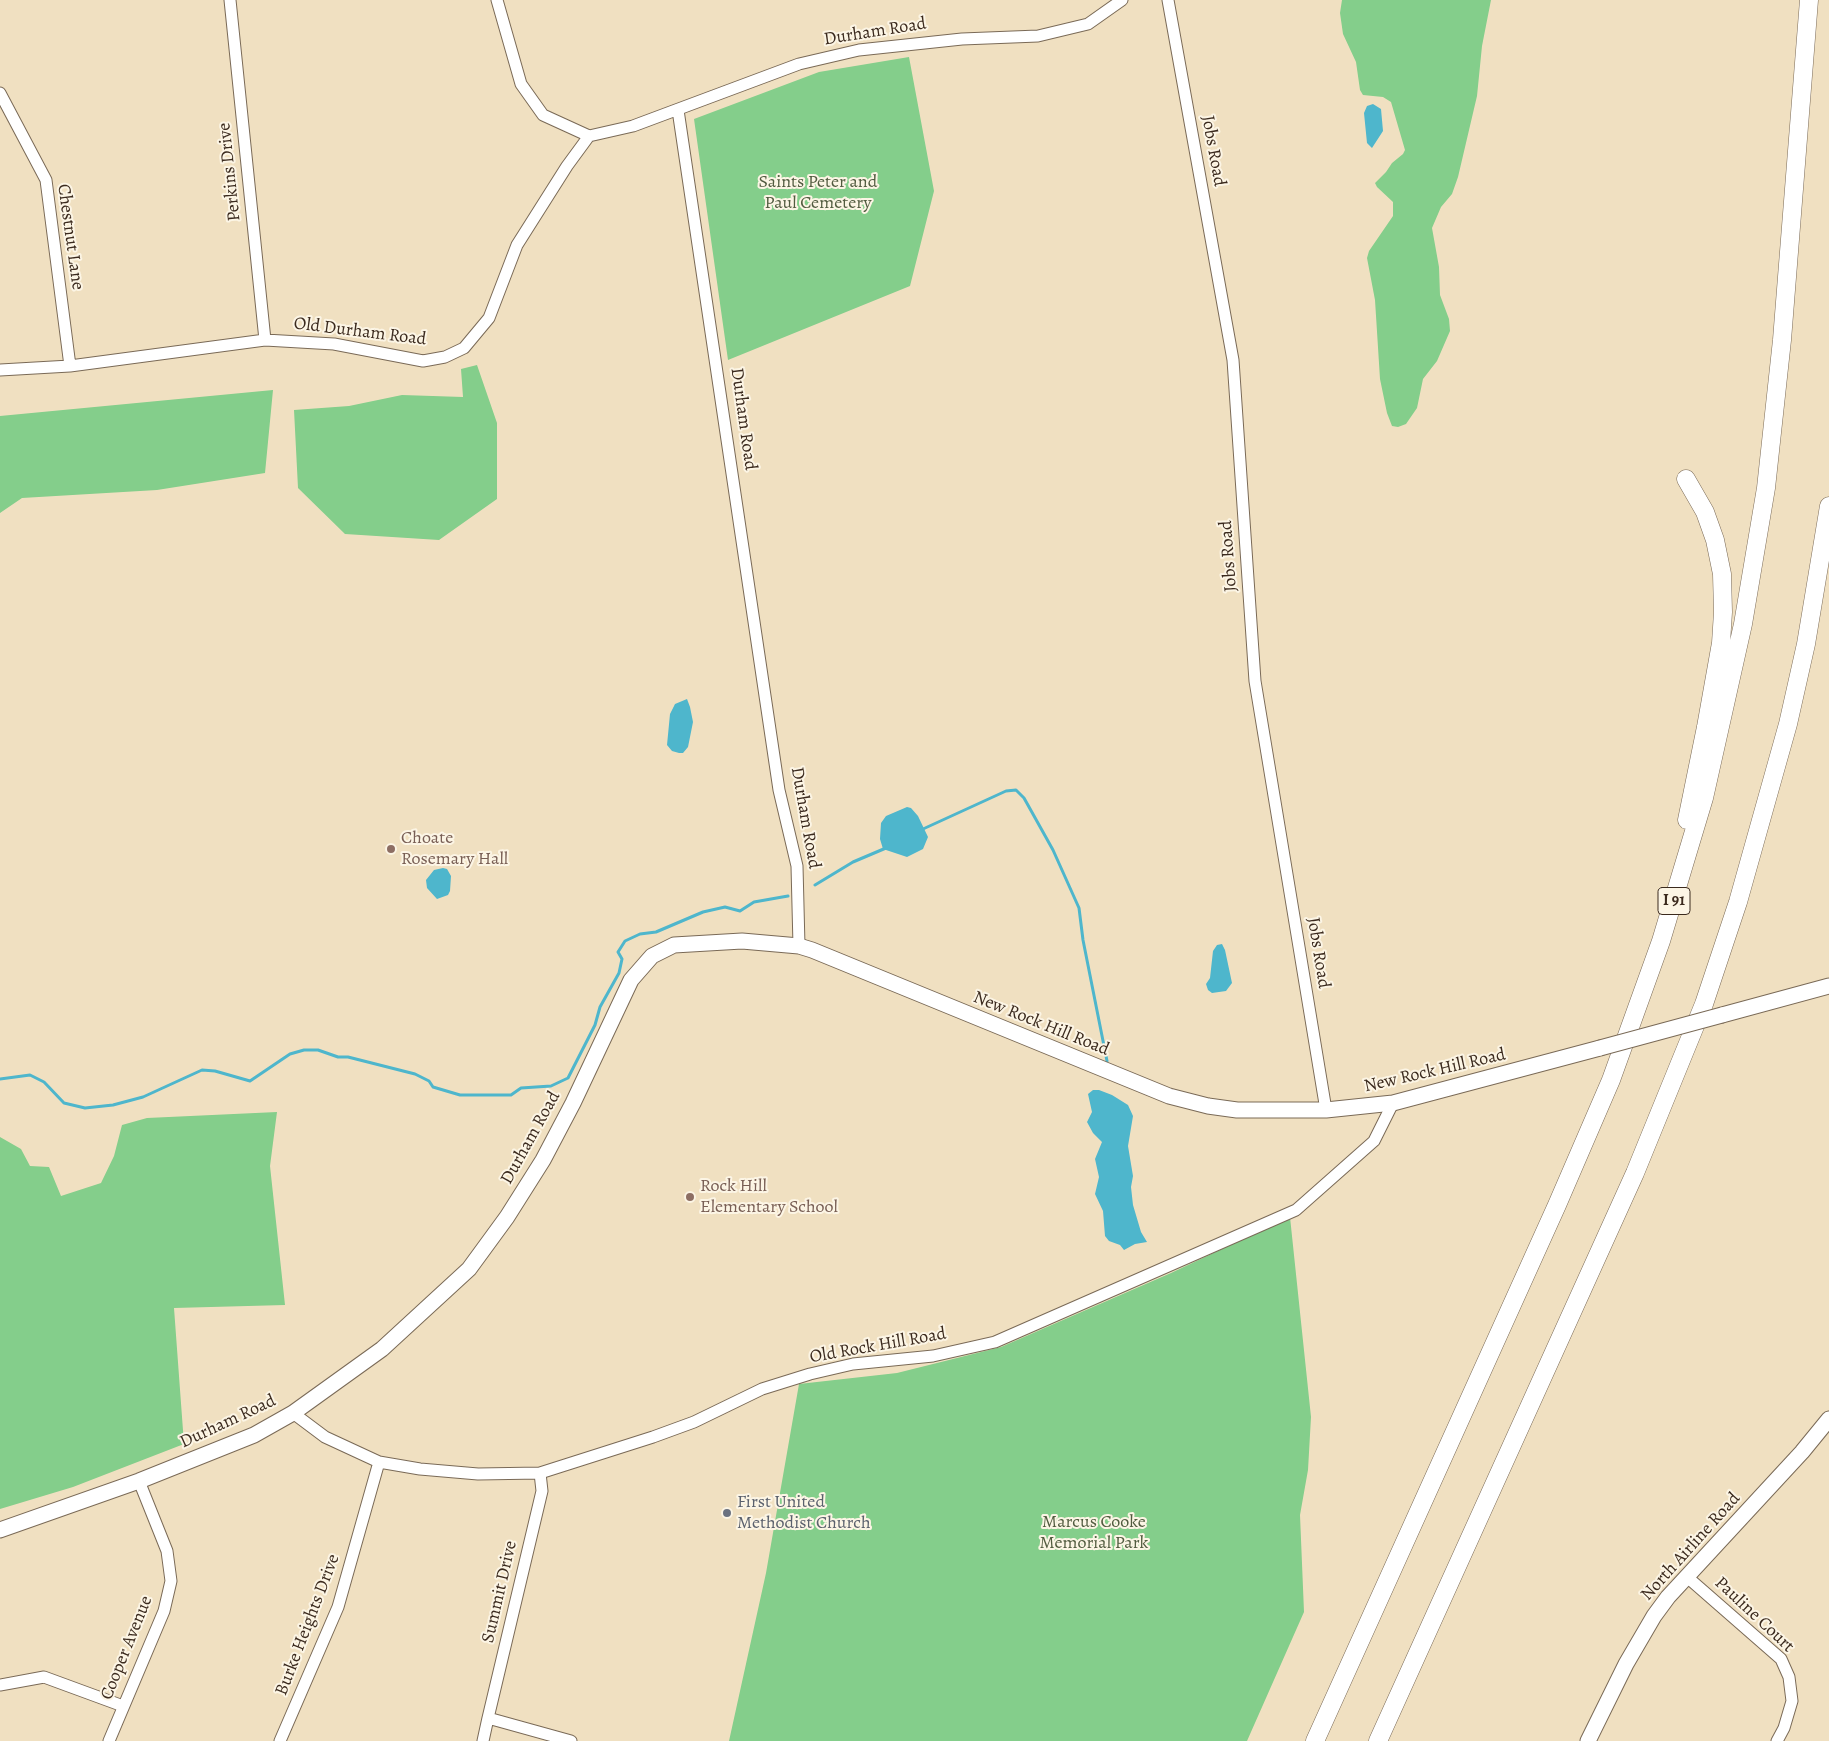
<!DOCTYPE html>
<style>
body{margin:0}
canvas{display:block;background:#f0e0c1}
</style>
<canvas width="1829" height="1741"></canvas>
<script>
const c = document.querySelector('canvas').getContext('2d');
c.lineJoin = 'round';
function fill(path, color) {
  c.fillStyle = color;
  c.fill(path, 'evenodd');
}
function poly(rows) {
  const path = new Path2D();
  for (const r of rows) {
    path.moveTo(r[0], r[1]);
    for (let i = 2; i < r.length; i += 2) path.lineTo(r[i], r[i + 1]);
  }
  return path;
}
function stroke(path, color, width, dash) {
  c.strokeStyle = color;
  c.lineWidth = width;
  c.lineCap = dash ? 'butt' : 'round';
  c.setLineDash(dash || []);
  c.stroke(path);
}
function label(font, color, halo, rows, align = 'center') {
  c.font = font + ' Alegreya,serif';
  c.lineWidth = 4;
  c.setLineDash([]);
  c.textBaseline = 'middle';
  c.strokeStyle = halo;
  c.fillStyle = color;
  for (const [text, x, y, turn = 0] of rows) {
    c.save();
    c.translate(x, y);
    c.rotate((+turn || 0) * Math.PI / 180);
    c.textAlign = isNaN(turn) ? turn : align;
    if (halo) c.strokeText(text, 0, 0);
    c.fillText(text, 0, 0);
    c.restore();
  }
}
const green = poly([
 [1342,0,1491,0,1482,46,1477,96,1458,177,1452,194,1441,207,1432,228,1439,267,1440,295,1449,319,1450,331,1437,361,1423,379,1417,408,1406,424,1398,427,1392,426,1387,413,1380,379,1375,300,1367,258,1369,251,1393,216,1393,202,1377,187,1375,183,1386,172,1392,163,1403,154,1405,150,1391,102,1383,97,1363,95,1360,90,1356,62,1343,34,1340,13],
 [909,57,934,191,910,286,728,360,694,119,819,72],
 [477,365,497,423,497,499,439,540,345,534,298,488,294,410,349,406,402,395,463,397,461,369],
 [273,390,265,473,157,490,22,498,0,513,0,416],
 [277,1112,270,1166,285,1305,174,1308,184,1444,73,1487,0,1509,0,1137,21,1149,30,1166,49,1167,61,1196,101,1183,114,1156,122,1125,147,1118],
 [1290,1217,1311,1417,1308,1470,1300,1515,1304,1612,1247,1741,729,1741,766,1573,799,1384,897,1373,1001,1347,1171,1273]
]);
const water = poly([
 [1373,104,1381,109,1383,131,1372,148,1367,143,1364,113,1367,106],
 [687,699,690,707,693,722,688,747,683,753,679,753,672,751,667,745,670,714,675,704],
 [907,807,911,808,918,816,928,837,923,849,907,857,883,849,880,839,881,823,886,816],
 [443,868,447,869,451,876,450,891,448,895,437,899,427,888,426,880,434,870],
 [1222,944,1225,950,1232,983,1226,991,1212,993,1208,990,1206,984,1210,978,1213,951,1217,945],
 [1093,1090,1099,1090,1112,1095,1128,1105,1133,1116,1128,1146,1133,1176,1131,1187,1133,1205,1141,1232,1147,1242,1135,1244,1124,1250,1120,1245,1109,1241,1105,1236,1103,1211,1095,1194,1099,1177,1095,1159,1102,1142,1093,1133,1087,1122,1092,1112,1088,1094]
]);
const stream = poly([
 [923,829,1006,791,1016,790,1024,798,1053,850,1079,908,1083,940,1107,1061],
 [815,885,853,862,886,848],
 [0,1079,30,1075,44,1082,64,1103,85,1108,113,1105,143,1097,202,1070,215,1071,250,1081,290,1054,304,1050,318,1050,338,1057,348,1057,415,1074,429,1081,433,1087,460,1095,511,1095,521,1088,551,1086,568,1078,595,1025,600,1007,619,973,622,959,618,952,625,941,640,934,656,932,703,912,725,907,740,911,754,902,788,896]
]);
const minor = poly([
 [230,0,265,340],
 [497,0,521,84,543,115,589,136],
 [1168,0,1233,360,1255,681,1326,1110],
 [0,93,46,180,70,366],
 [678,110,779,790,797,866,799,946],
 [0,370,70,366,265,340,334,344,423,361,445,357,464,348,489,318,517,245,567,166,589,136,633,126,799,64,859,50,962,39,1038,36,1088,24,1122,0],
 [293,1413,325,1437,379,1462,420,1469,478,1474,540,1473,653,1437,694,1422,762,1389,810,1374,853,1364,933,1356,995,1342,1296,1210,1374,1141,1393,1103],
 [1686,1576,1781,1659,1789,1677,1792,1701,1784,1728,1777,1741],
 [0,1685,44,1677,123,1706],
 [488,1718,542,1491,540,1473],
 [109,1741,164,1611,171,1581,167,1551,139,1481],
 [280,1741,338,1607,379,1462],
 [483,1741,488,1718,571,1741]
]);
const major = poly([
 [1722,1015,1829,986],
 [0,1530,139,1481,254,1435,293,1413,382,1349,469,1269,507,1217,543,1160,573,1103,631,980,652,956,674,945,742,941,799,946,812,950,1169,1096,1208,1106,1237,1110,1326,1110,1393,1103,1600,1048],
 [1588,1741,1626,1664,1654,1616,1668,1597,1802,1452,1829,1419]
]);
const highway = poly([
 [1686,479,1705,512,1715,540,1722,574,1723,612,1721,643,1706,727,1687,820],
 [1315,1741,1557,1205,1611,1080,1661,941,1704,798,1743,624,1766,488,1782,340,1809,0],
 [1378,1741,1635,1173,1704,1004,1738,902,1788,724,1806,644,1829,506]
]);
const majorBridge = poly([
 [1600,1048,1722,1015]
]);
const markers = [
 [391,849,5,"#8d6e63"],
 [690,1197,5,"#8d6e63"],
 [727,1513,5,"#6b7280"]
];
const shields = [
 [1674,901,32]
];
const shieldNames = [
 ["I 91",1674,901]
];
const streetNames = [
 ["Durham Road",875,32,-9],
 ["Jobs Road",1213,151,80],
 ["Perkins Drive",230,172,-96],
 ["Chestnut Lane",70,237,82],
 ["Old Durham Road",360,332,7],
 ["Durham Road",743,419,82],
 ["Jobs Road",1229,556,-94],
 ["Durham Road",805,818,80],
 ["Jobs Road",1318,953,81],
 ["New Rock Hill Road",1041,1024,22],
 ["New Rock Hill Road",1435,1071,-13],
 ["Durham Road",531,1138,-61],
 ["Old Rock Hill Road",878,1346,-10],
 ["Durham Road",228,1422,-25],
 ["North Airline Road",1691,1547,-48],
 ["Summit Drive",500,1592,-77],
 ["Pauline Court",1754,1615,43],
 ["Burke Heights Drive",308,1625,-69],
 ["Cooper Avenue",127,1648,-68]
];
const parkNames = [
 ["Saints Peter and",818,183],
 ["Paul Cemetery",818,204],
 ["Marcus Cooke",1094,1523],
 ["Memorial Park",1094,1544]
];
const educationNames = [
 ["Choate",401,839],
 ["Rosemary Hall",401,860],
 ["Rock Hill",700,1187],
 ["Elementary School",700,1208]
];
const worshipNames = [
 ["First United",737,1503],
 ["Methodist Church",737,1524]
];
fill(green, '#84ce8b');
fill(water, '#4eb6cc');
stroke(stream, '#4eb6cc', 3);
stroke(minor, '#7a6a57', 13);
stroke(major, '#7a6a57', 17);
stroke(highway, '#7a6a57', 19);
stroke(minor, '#fff', 11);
stroke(major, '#fff', 15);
stroke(highway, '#fff', 18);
stroke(majorBridge, '#7a6a57', 17, []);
stroke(majorBridge, '#fff', 15);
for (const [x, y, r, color] of markers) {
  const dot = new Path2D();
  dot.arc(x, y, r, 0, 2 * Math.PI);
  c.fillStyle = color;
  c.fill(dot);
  stroke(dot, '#fcf5e5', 2);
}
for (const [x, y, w] of shields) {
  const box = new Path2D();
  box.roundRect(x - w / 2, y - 13.5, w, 27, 4);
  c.fillStyle = '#fcf5e5';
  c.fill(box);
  stroke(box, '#3b2a1e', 1);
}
label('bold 16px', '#3b2a1e', null, shieldNames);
label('18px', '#3b2a1e', '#fcf5e5', streetNames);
label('18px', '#515b3f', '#fcf5e5', parkNames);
label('18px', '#785e54', '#fcf5e5', educationNames, 'left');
label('18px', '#5b616d', '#fcf5e5', worshipNames, 'left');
</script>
